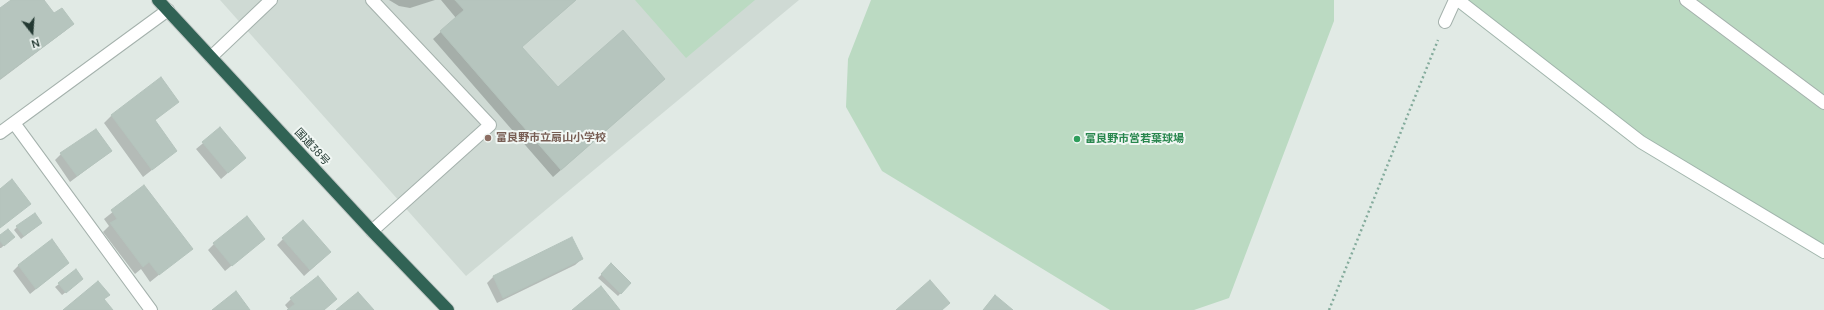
<!DOCTYPE html>
<meta charset="utf-8">
<style>
body{margin:0}
#map{position:relative;width:1824px;height:310px;overflow:hidden;background:#e1eae5;font-family:Manrope,sans-serif}
canvas{display:block}
.north{position:absolute;left:12px;top:12px;width:40px;height:40px;-webkit-text-stroke:3px #f1f7f4;paint-order:stroke;rotate:163deg;font-size:11px;font-weight:700;line-height:16px;text-align:center;color:#233932}
.north::after{content:'';display:block;margin:auto;width:14px;height:18px;background:#233932;clip-path:polygon(50% 0,100% 100%,50% 72%,0 100%)}
</style>
<div id="map">
<canvas width="1824" height="310"></canvas>
<div class="north">N</div>
</div>
<script>
const c = document.querySelector('canvas').getContext('2d');
c.lineJoin = 'round';
function fill(path, color) {
  c.fillStyle = color;
  c.fill(path, 'evenodd');
}
function poly(rows) {
  const path = new Path2D();
  for (const r of rows) {
    path.moveTo(r[0], r[1]);
    for (let i = 2; i < r.length; i += 2) path.lineTo(r[i], r[i + 1]);
  }
  return path;
}
function stroke(path, color, width, dash) {
  c.strokeStyle = color;
  c.lineWidth = width;
  c.lineCap = dash ? 'butt' : 'round';
  c.setLineDash(dash || []);
  c.stroke(path);
}
function label(font, color, halo, rows, align = 'center') {
  c.font = font + ' Manrope,"Noto Sans JP",sans-serif';
  c.lineWidth = 4;
  c.setLineDash([]);
  c.textBaseline = 'middle';
  c.strokeStyle = halo;
  c.fillStyle = color;
  for (const [text, x, y, turn = 0] of rows) {
    c.save();
    c.translate(x, y);
    c.rotate((+turn || 0) * Math.PI / 180);
    c.textAlign = isNaN(turn) ? turn : align;
    if (halo) c.strokeText(text, 0, 0);
    c.fillText(text, 0, 0);
    c.restore();
  }
}
const built = poly([
 [220,0,799,0,466,276]
]);
const green = poly([
 [635,0,755,0,686,58],
 [871,0,1334,0,1334,21,1229,298,1194,310,1110,310,882,171,846,107,848,59],
 [1458,0,1824,0,1824,252,1641,142]
]);
const shadow = poly([
 [13,0,43,0,54,14,73,24,65,31,0,80,0,10],
 [389,0,435,0,410,8,399,6],
 [441,0,576,0,521,47,557,88,664,79,553,177,433,39,456,18],
 [161,79,178,101,154,121,176,151,143,177,104,123,111,116],
 [220,129,245,158,221,179,196,149],
 [111,151,70,182,55,160,61,154],
 [144,187,191,249,150,282,141,269,135,274,103,232,109,226,104,219],
 [41,223,21,239,14,230,17,227],
 [0,237,10,240,1,248,0,248],
 [264,239,225,271,208,250,214,244],
 [283,239,324,258,304,276,277,245],
 [572,239,582,259,575,265,497,303,487,283,493,277],
 [68,263,30,294,13,271,19,265],
 [611,265,630,283,618,296,598,278],
 [79,282,62,295,55,287,59,284],
 [291,299,335,299,324,310,289,310,285,305]
]);
const building = poly([
 [11,0,44,0,54,13,62,8,74,24,0,79,0,8,11,0],
 [455,0,576,0,522,47,558,87,623,30,665,79,561,170,440,31,464,10,455,0],
 [161,77,179,102,155,120,177,151,152,170,111,115,161,77],
 [220,127,246,158,228,173,202,142,220,127],
 [96,129,112,151,77,176,60,153,96,129],
 [12,179,31,204,0,228,0,189,12,179],
 [144,185,193,249,159,275,149,262,143,267,110,223,117,219,111,210,144,185],
 [35,213,42,223,24,236,16,226,35,213],
 [247,216,265,239,232,266,213,243,247,216],
 [303,220,331,252,310,270,282,238,303,220],
 [8,229,15,237,4,246,0,241,0,235,8,229],
 [572,237,583,259,503,298,493,276,572,237],
 [52,239,69,263,36,289,18,265,52,239],
 [611,263,631,283,621,294,601,274,611,263],
 [76,269,83,279,66,293,58,283,76,269],
 [318,276,337,299,324,310,287,310,295,304,290,298,318,276],
 [930,280,950,303,942,310,896,310,930,280],
 [98,281,110,295,104,299,113,310,63,310,98,281],
 [601,286,620,310,572,310,601,286],
 [236,291,250,310,212,310,236,291],
 [358,292,374,310,336,310,358,292],
 [995,295,1013,310,983,310,995,295]
]);
const path = poly([
 [1329,310,1438,40]
]);
const lane = poly([
 [211,57,271,0],
 [372,231,490,125,372,0]
]);
const street = poly([
 [1686,0,1824,103],
 [1445,22,1455,0],
 [14,123,151,310],
 [0,133,168,10]
]);
const secondary = poly([
 [1458,0,1641,142,1824,252]
]);
const highway = poly([
 [158,0,372,231,448,310]
]);
const markers = [
 [488,138,4,"#8d6e63"],
 [1077,139,4,"#2e9e5b"]
];
const educationNames = [
 ["富良野市立扇山小学校",496,138]
];
const leisureNames = [
 ["富良野市営若葉球場",1085,139]
];
const streetNames = [
 ["国道38号",312,147,47]
];
fill(built, '#cfdad4');
fill(green, '#bbdac2');
fill(shadow, '#0003');
fill(building, '#b6c5be');
stroke(building, '#b4c3bc', 1);
stroke(lane, '#a4b1ac', 14);
stroke(street, '#a4b1ac', 14);
stroke(secondary, '#a1b5ac', 14);
stroke(highway, '#c1c8c6', 14);
stroke(path, '#84ab9c', 2.5, [2, 3]);
stroke(lane, '#fff', 12);
stroke(street, '#fff', 12);
stroke(secondary, '#fff', 12);
stroke(highway, '#316355', 12);
for (const [x, y, r, color] of markers) {
  const dot = new Path2D();
  dot.arc(x, y, r, 0, 2 * Math.PI);
  c.fillStyle = color;
  c.fill(dot);
  stroke(dot, '#f1f7f4', 1.5);
}
label('bold 11px', '#785e54', '#f1f7f4', educationNames, 'left');
label('bold 11px', '#27864d', '#f1f7f4', leisureNames, 'left');
label('11px', '#233932', '#f1f7f4', streetNames);
</script>
